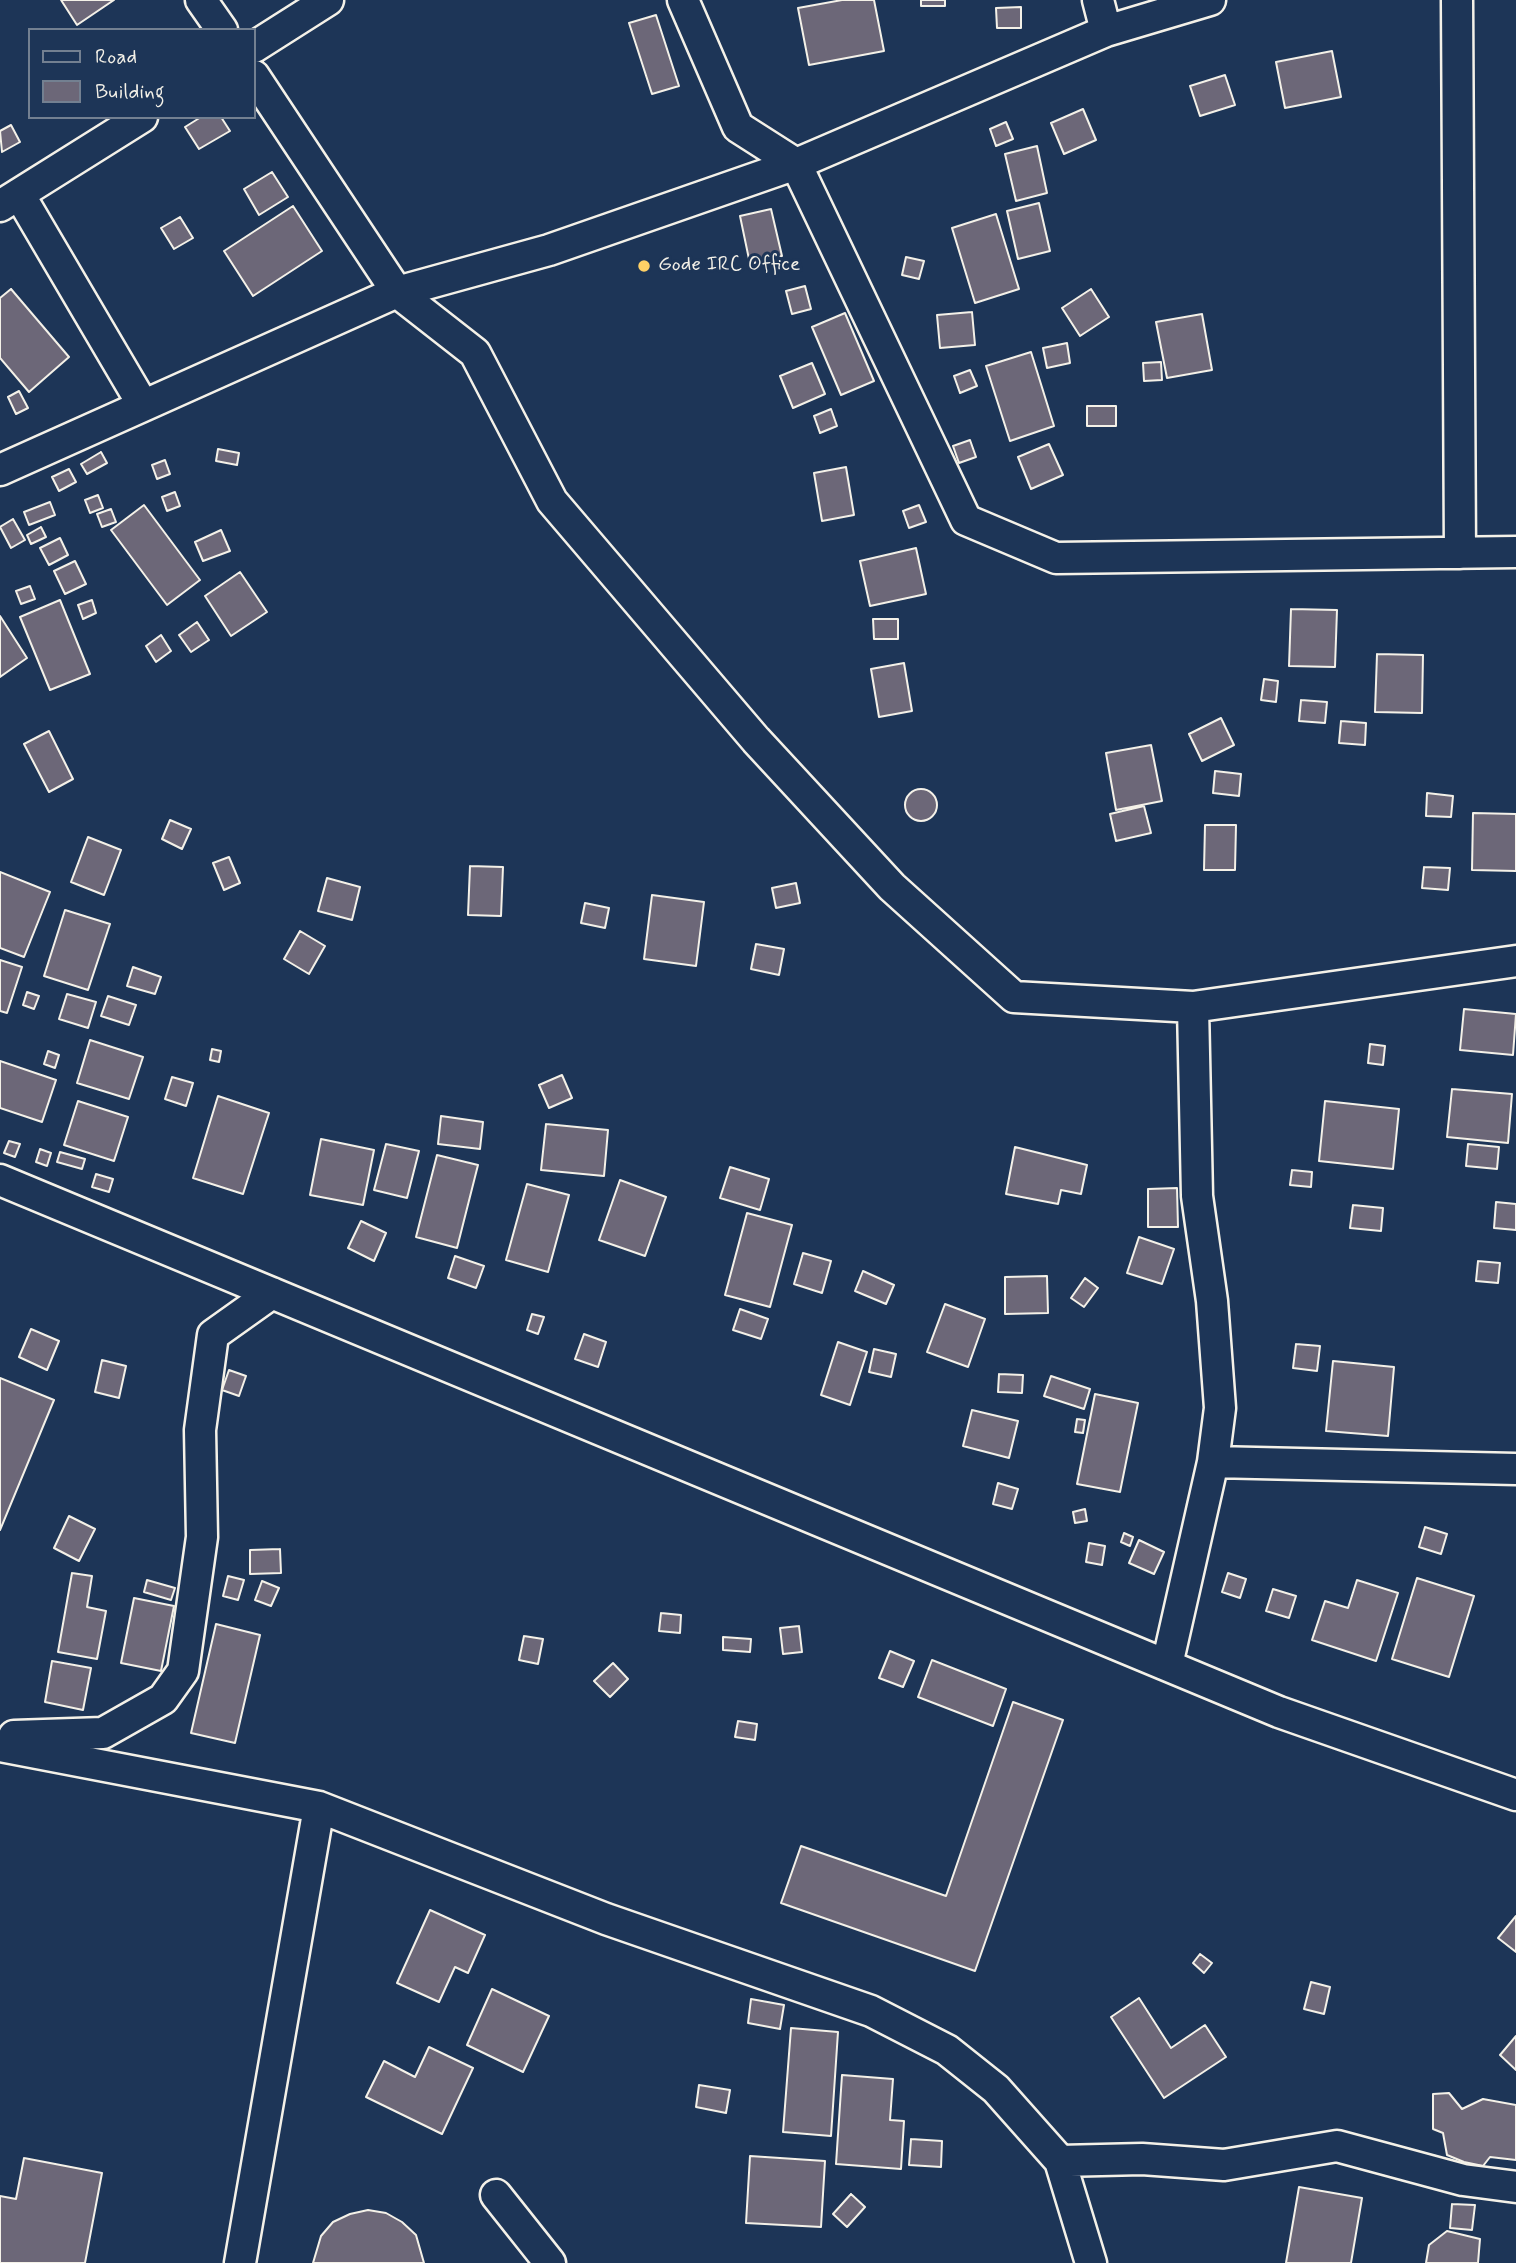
<!DOCTYPE html>
<style>
body{margin:0}
#map{position:relative;width:1516px;height:2263px;overflow:hidden;background:#1d3557;font-family:Mynerve,sans-serif}
canvas{display:block}
.legend{position:absolute;left:28px;top:28px;width:228px;height:91px;box-sizing:border-box;background:#1d3557;border:2px solid #738091;margin:0;padding:9px 12px;list-style:none;font-size:21px;color:#f4f1e8}
.legend li{display:flex;align-items:center;gap:14px;height:35px}
.legend b{width:35px;border:2px solid #738091}
</style>
<div id="map">
<canvas width="1516" height="2263"></canvas>
<ul class="legend">
<li><b style="height:9px;background:#1d3557"></b>Road</li>
<li><b style="height:19px;background:#6c6778"></b>Building</li>
</ul>
</div>
<script>
const c = document.querySelector('canvas').getContext('2d');
c.lineJoin = 'round';
function fill(path, color) {
  c.fillStyle = color;
  c.fill(path, 'evenodd');
}
function poly(rows) {
  const path = new Path2D();
  for (const r of rows) {
    if (r.length === 3) {
      path.moveTo(r[0] + r[2], r[1]);
      path.arc(r[0], r[1], r[2], 0, 2 * Math.PI);
      continue;
    }
    path.moveTo(r[0], r[1]);
    for (let i = 2; i < r.length; i += 2) path.lineTo(r[i], r[i + 1]);
  }
  return path;
}
function stroke(path, color, width, dash) {
  c.strokeStyle = color;
  c.lineWidth = width;
  c.lineCap = dash ? 'butt' : 'round';
  c.setLineDash(dash || []);
  c.stroke(path);
}
function label(font, color, halo, rows, align = 'center') {
  c.font = font + ' Mynerve,sans-serif';
  c.lineWidth = 6;
  c.setLineDash([]);
  c.textBaseline = 'middle';
  c.strokeStyle = halo;
  c.fillStyle = color;
  for (const [text, x, y, turn = 0] of rows) {
    c.save();
    c.translate(x, y);
    c.rotate((+turn || 0) * Math.PI / 180);
    c.textAlign = isNaN(turn) ? turn : align;
    if (halo) c.strokeText(text, 0, 0);
    c.fillText(text, 0, 0);
    c.restore();
  }
}
const building = poly([
 [61,0,114,0,77,25,61,0],
 [842,0,874,0,884,51,809,65,798,8,842,0],
 [921,0,945,0,945,6,921,6,921,0],
 [1021,7,1021,28,997,28,996,8,1021,7],
 [656,15,679,86,652,94,629,23,656,15],
 [1332,51,1341,97,1285,108,1276,62,1332,51],
 [1225,75,1235,105,1200,116,1190,86,1225,75],
 [1083,109,1096,140,1064,154,1051,123,1083,109],
 [201,117,221,117,230,131,199,149,185,127,201,117],
 [1006,122,1013,139,996,146,990,129,1006,122],
 [11,125,20,142,2,152,0,131,11,125],
 [1037,146,1047,193,1016,201,1005,154,1037,146],
 [272,172,288,197,259,215,244,189,272,172],
 [1039,203,1050,251,1018,259,1007,211,1039,203],
 [293,206,322,251,253,296,224,251,293,206],
 [771,209,782,256,750,264,740,216,771,209],
 [996,214,1019,289,975,303,952,228,996,214],
 [180,217,193,238,174,249,161,228,180,217],
 [906,257,924,261,919,279,902,275,906,257],
 [805,286,811,309,792,314,786,291,805,286],
 [11,289,69,357,29,392,0,358,0,298,11,289],
 [1091,289,1109,317,1080,336,1062,308,1091,289],
 [972,312,975,345,940,348,937,315,972,312],
 [845,313,874,381,841,395,812,327,845,313],
 [1202,314,1212,370,1167,378,1156,322,1202,314],
 [1067,343,1070,363,1047,368,1043,348,1067,343],
 [1031,352,1054,426,1010,441,986,366,1031,352],
 [1161,362,1162,380,1144,381,1143,363,1161,362],
 [812,363,825,394,793,408,780,376,812,363],
 [970,370,977,386,960,393,954,376,970,370],
 [19,391,28,408,16,414,8,397,19,391],
 [1087,406,1116,406,1116,426,1087,426,1087,406],
 [831,409,837,426,820,433,814,416,831,409],
 [970,440,976,457,959,463,953,446,970,440],
 [1049,444,1063,475,1031,489,1018,457,1049,444],
 [218,449,239,453,237,465,216,461,218,449],
 [101,452,107,463,87,474,81,464,101,452],
 [165,460,170,474,157,479,152,465,165,460],
 [846,467,854,515,822,521,814,473,846,467],
 [69,469,76,482,59,491,52,477,69,469],
 [175,492,180,506,167,511,162,497,175,492],
 [98,495,103,508,90,513,85,500,98,495],
 [50,502,55,515,29,525,24,512,50,502],
 [144,505,200,580,167,605,111,530,144,505],
 [919,505,926,522,909,528,903,511,919,505],
 [111,509,116,522,102,527,97,514,111,509],
 [13,519,25,540,11,548,0,527,13,519],
 [41,527,46,537,31,544,27,535,41,527],
 [221,530,230,551,203,561,195,542,221,530],
 [60,538,68,555,49,565,40,548,60,538],
 [916,548,926,594,870,606,860,561,916,548],
 [75,561,86,584,65,594,54,571,75,561],
 [240,572,267,612,231,636,205,596,240,572],
 [30,586,35,599,21,604,16,591,30,586],
 [60,600,90,674,50,690,20,617,60,600],
 [92,600,96,613,83,619,78,605,92,600],
 [1291,609,1337,610,1335,667,1289,666,1291,609],
 [0,616,27,658,0,677,0,616],
 [873,619,898,619,898,639,874,639,873,619],
 [197,622,209,640,191,652,179,635,197,622],
 [161,635,171,651,156,662,146,646,161,635],
 [1377,654,1423,655,1422,713,1375,712,1377,654],
 [904,663,912,711,879,717,871,669,904,663],
 [1264,679,1278,681,1276,702,1261,700,1264,679],
 [1301,700,1327,702,1325,723,1299,721,1301,700],
 [1221,718,1234,745,1202,761,1189,734,1221,718],
 [1341,721,1366,723,1365,745,1339,743,1341,721],
 [49,731,73,779,49,792,24,744,49,731],
 [1151,745,1162,801,1116,810,1106,753,1151,745],
 [1215,771,1241,774,1239,796,1213,793,1215,771],
 [921,805,16],
 [1427,793,1453,796,1451,817,1426,816,1427,793],
 [1144,806,1151,833,1116,841,1110,814,1144,806],
 [1473,813,1516,814,1516,871,1472,870,1473,813],
 [170,820,191,829,182,849,162,839,170,820],
 [1205,825,1236,825,1235,870,1204,870,1205,825],
 [88,837,121,850,104,895,71,882,88,837],
 [229,857,240,883,224,890,213,863,229,857],
 [470,866,503,867,501,916,468,915,470,866],
 [1424,867,1450,868,1448,890,1422,888,1424,867],
 [0,872,50,892,24,957,0,948,0,872],
 [327,878,360,887,352,920,318,911,327,878],
 [796,883,800,903,776,908,772,888,796,883],
 [652,895,704,902,696,966,644,959,652,895],
 [585,903,609,908,605,928,581,923,585,903],
 [65,910,110,924,88,990,44,976,65,910],
 [300,931,325,946,309,974,284,959,300,931],
 [756,944,784,949,779,975,751,969,756,944],
 [0,960,22,967,7,1013,0,1011,0,960],
 [133,967,161,977,155,994,127,986,133,967],
 [27,992,39,996,34,1009,23,1005,27,992],
 [67,994,96,1002,88,1028,59,1019,67,994],
 [108,996,136,1005,129,1025,101,1016,108,996],
 [1464,1009,1516,1014,1513,1055,1460,1050,1464,1009],
 [90,1040,143,1057,129,1099,77,1083,90,1040],
 [1370,1044,1385,1046,1383,1065,1368,1063,1370,1044],
 [212,1049,221,1051,219,1062,210,1060,212,1049],
 [48,1051,59,1055,55,1068,44,1064,48,1051],
 [0,1061,56,1080,42,1122,0,1108,0,1061],
 [562,1075,572,1098,549,1108,539,1085,562,1075],
 [172,1077,193,1083,186,1106,165,1099,172,1077],
 [1452,1089,1512,1094,1508,1143,1447,1137,1452,1089],
 [218,1096,269,1113,243,1194,193,1178,218,1096],
 [78,1101,128,1117,114,1161,64,1145,78,1101],
 [1325,1101,1399,1109,1393,1169,1319,1161,1325,1101],
 [441,1116,483,1122,480,1149,438,1144,441,1116],
 [546,1124,608,1130,604,1176,541,1170,546,1124],
 [321,1139,374,1150,363,1205,310,1195,321,1139],
 [9,1141,20,1144,15,1157,4,1153,9,1141],
 [386,1144,419,1151,407,1198,374,1190,386,1144],
 [1468,1144,1499,1147,1497,1169,1466,1166,1468,1144],
 [1015,1147,1087,1165,1081,1194,1061,1190,1058,1204,1006,1194,1015,1147],
 [40,1149,51,1153,47,1166,36,1162,40,1149],
 [60,1152,85,1159,82,1169,57,1162,60,1152],
 [437,1155,478,1165,457,1248,416,1237,437,1155],
 [730,1167,769,1179,760,1210,720,1198,730,1167],
 [1292,1170,1312,1172,1311,1187,1290,1185,1292,1170],
 [96,1174,113,1179,109,1192,92,1187,96,1174],
 [620,1180,666,1197,645,1256,599,1240,620,1180],
 [527,1184,569,1195,548,1272,506,1260,527,1184],
 [1177,1188,1178,1227,1148,1227,1148,1189,1177,1188],
 [1496,1202,1516,1204,1516,1230,1494,1228,1496,1202],
 [1353,1205,1383,1208,1381,1231,1350,1228,1353,1205],
 [747,1213,792,1225,770,1307,725,1295,747,1213],
 [361,1221,386,1233,374,1261,348,1248,361,1221],
 [1139,1237,1174,1249,1162,1284,1127,1273,1139,1237],
 [803,1253,831,1261,822,1293,794,1284,803,1253],
 [455,1256,484,1266,476,1288,448,1278,455,1256],
 [1478,1261,1500,1263,1498,1283,1476,1281,1478,1261],
 [863,1271,894,1285,886,1304,855,1291,863,1271],
 [1047,1276,1048,1313,1005,1314,1005,1277,1047,1276],
 [1085,1278,1098,1288,1084,1307,1071,1298,1085,1278],
 [945,1304,985,1319,968,1367,927,1352,945,1304],
 [740,1309,768,1319,761,1339,733,1330,740,1309],
 [532,1314,544,1317,538,1334,527,1330,532,1314],
 [31,1329,59,1341,47,1370,19,1357,31,1329],
 [584,1334,606,1342,598,1367,575,1359,584,1334],
 [838,1342,867,1352,850,1405,821,1395,838,1342],
 [1296,1344,1320,1346,1317,1371,1293,1368,1296,1344],
 [874,1349,896,1354,891,1377,869,1372,874,1349],
 [102,1360,126,1366,119,1398,95,1392,102,1360],
 [1333,1361,1394,1367,1388,1436,1326,1431,1333,1361],
 [229,1370,246,1376,239,1396,222,1390,229,1370],
 [999,1374,1023,1375,1022,1393,998,1392,999,1374],
 [1051,1376,1090,1389,1084,1409,1044,1396,1051,1376],
 [0,1378,54,1400,0,1530,0,1378],
 [1095,1394,1138,1403,1120,1492,1077,1484,1095,1394],
 [972,1410,1018,1421,1009,1458,963,1446,972,1410],
 [1077,1419,1085,1420,1083,1433,1075,1432,1077,1419],
 [998,1483,1018,1489,1012,1509,993,1504,998,1483],
 [1085,1509,1087,1521,1075,1523,1073,1512,1085,1509],
 [69,1516,95,1529,79,1561,54,1548,69,1516],
 [1425,1527,1447,1534,1441,1554,1419,1547,1425,1527],
 [1124,1533,1133,1537,1130,1546,1121,1542,1124,1533],
 [1139,1540,1164,1552,1154,1574,1129,1563,1139,1540],
 [1089,1543,1105,1546,1102,1565,1086,1562,1089,1543],
 [280,1549,281,1573,250,1574,250,1550,280,1549],
 [72,1573,92,1576,87,1607,106,1611,97,1659,58,1652,72,1573],
 [1228,1573,1246,1579,1240,1598,1222,1592,1228,1573],
 [228,1576,244,1580,238,1600,223,1596,228,1576],
 [1417,1578,1474,1596,1449,1677,1392,1659,1417,1578],
 [147,1580,175,1588,171,1600,144,1592,147,1580],
 [1357,1580,1398,1593,1376,1661,1312,1640,1325,1601,1348,1608,1357,1580],
 [262,1581,279,1588,271,1606,255,1600,262,1581],
 [1273,1589,1296,1596,1289,1618,1266,1611,1273,1589],
 [134,1598,174,1606,161,1671,121,1663,134,1598],
 [661,1613,681,1615,680,1633,659,1631,661,1613],
 [216,1624,260,1635,235,1743,191,1733,216,1624],
 [799,1626,802,1652,783,1654,780,1628,799,1626],
 [524,1636,543,1639,538,1664,519,1660,524,1636],
 [723,1637,751,1639,750,1652,723,1650,723,1637],
 [890,1651,914,1661,903,1687,879,1678,890,1651],
 [932,1660,1006,1689,993,1726,918,1697,932,1660],
 [52,1661,91,1668,83,1710,45,1702,52,1661],
 [613,1663,628,1679,610,1697,594,1681,613,1663],
 [1013,1702,1063,1720,975,1971,781,1903,801,1846,946,1896,1013,1702],
 [738,1721,757,1724,755,1740,735,1737,738,1721],
 [430,1910,485,1935,468,1973,455,1967,439,2002,397,1983,430,1910],
 [1516,1916,1516,1952,1498,1938,1516,1916],
 [1200,1954,1212,1963,1204,1973,1193,1963,1200,1954],
 [1311,1982,1330,1987,1324,2014,1304,2009,1311,1982],
 [492,1989,549,2016,523,2072,467,2045,492,1989],
 [1139,1998,1171,2048,1205,2025,1226,2057,1164,2098,1111,2017,1139,1998],
 [751,1999,784,2005,780,2029,748,2023,751,1999],
 [791,2028,838,2032,831,2136,783,2132,791,2028],
 [1516,2036,1516,2070,1500,2055,1516,2036],
 [429,2047,473,2068,442,2134,366,2097,384,2061,415,2077,429,2047],
 [842,2075,893,2079,890,2120,904,2121,901,2169,836,2164,842,2075],
 [699,2085,730,2090,726,2113,696,2107,699,2085],
 [1449,2093,1462,2109,1483,2099,1516,2105,1516,2160,1490,2157,1483,2166,1464,2162,1447,2155,1443,2133,1433,2129,1433,2094,1449,2093],
 [911,2139,942,2141,941,2167,909,2165,911,2139],
 [750,2156,825,2161,821,2227,746,2223,750,2156],
 [24,2158,102,2173,85,2263,0,2263,0,2196,16,2199,24,2158],
 [1299,2187,1362,2198,1351,2263,1286,2263,1299,2187],
 [851,2194,865,2207,847,2227,833,2214,851,2194],
 [1452,2204,1475,2205,1472,2230,1450,2228,1452,2204],
 [368,2210,386,2213,402,2222,416,2235,424,2263,313,2263,321,2236,333,2222,350,2214,368,2210],
 [1447,2231,1480,2239,1478,2263,1426,2263,1429,2245,1447,2231]
]);
const street = poly([
 [201,0,222,30],
 [683,0,738,127,796,164,966,520,1056,558,1516,552],
 [1098,0,1106,31],
 [1457,0,1460,553],
 [254,47,328,0],
 [254,76,397,292,475,353,552,501,756,740,892,887,1014,997,1193,1007,1516,961],
 [19,194,143,405],
 [0,206,142,117],
 [0,470,397,292,549,250,796,164,1106,31,1210,0],
 [0,1180,1279,1712,1516,1795],
 [1213,1462,1516,1469],
 [1167,1665,1213,1462,1220,1408,1212,1301,1197,1196,1193,1007],
 [14,1736,103,1733,163,1699,183,1671,202,1537,200,1430,213,1335,272,1293],
 [0,1746,319,1807,606,1919,871,2011,947,2050,996,2089,1060,2161,1091,2263],
 [1060,2161,1142,2159,1224,2165,1337,2146,1463,2180,1516,2187],
 [496,2195,550,2263],
 [240,2263,319,1807]
]);
const markers = [
 [644,266,7,"#ffd166"]
];
const poiNames = [
 ["Gode IRC Office",658,266]
];
fill(building, '#6c6778');
stroke(building, '#f4f1e8', 2);
stroke(street, '#f4f1e8', 35);
stroke(street, '#1d3557', 30);
for (const [x, y, r, color] of markers) {
  const dot = new Path2D();
  dot.arc(x, y, r, 0, 2 * Math.PI);
  c.fillStyle = color;
  c.fill(dot);
  stroke(dot, '#1d3557', 2.5);
}
label('21px', '#f4f1e8', '#1d3557', poiNames, 'left');
</script>
